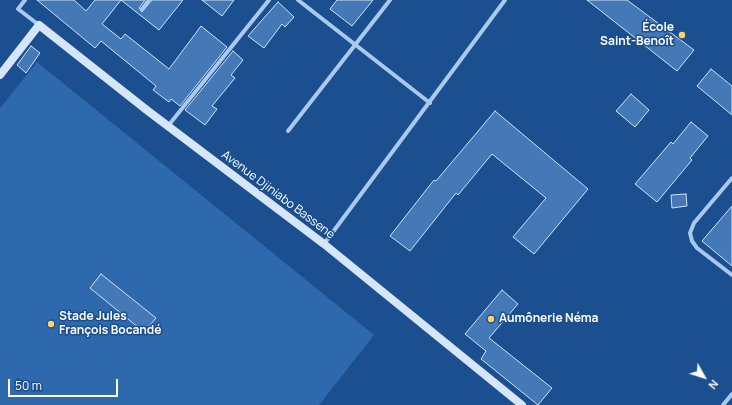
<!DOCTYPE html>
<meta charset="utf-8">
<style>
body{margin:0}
#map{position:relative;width:732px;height:405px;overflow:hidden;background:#1b4f8f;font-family:Manrope,sans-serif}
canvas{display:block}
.north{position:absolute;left:684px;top:357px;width:40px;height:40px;-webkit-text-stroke:3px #1b4f8f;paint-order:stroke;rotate:129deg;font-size:11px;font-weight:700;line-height:16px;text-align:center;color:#fff}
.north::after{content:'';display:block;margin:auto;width:14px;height:18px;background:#fff;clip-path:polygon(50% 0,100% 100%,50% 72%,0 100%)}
.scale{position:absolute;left:8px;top:379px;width:110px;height:18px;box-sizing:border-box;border:2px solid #fff;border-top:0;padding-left:5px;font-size:12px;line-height:14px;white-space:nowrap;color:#fff;-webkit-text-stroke:3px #1b4f8f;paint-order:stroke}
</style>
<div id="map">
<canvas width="732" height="405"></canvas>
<div class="north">N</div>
<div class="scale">50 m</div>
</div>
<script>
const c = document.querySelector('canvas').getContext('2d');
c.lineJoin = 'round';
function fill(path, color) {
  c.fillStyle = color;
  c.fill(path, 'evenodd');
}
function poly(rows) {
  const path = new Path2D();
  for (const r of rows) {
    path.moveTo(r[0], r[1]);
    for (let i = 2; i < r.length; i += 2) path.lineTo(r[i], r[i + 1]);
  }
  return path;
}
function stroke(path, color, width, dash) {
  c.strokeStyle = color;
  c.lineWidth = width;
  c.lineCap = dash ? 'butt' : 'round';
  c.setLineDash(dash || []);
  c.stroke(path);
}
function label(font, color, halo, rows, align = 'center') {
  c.font = font + ' Manrope,sans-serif';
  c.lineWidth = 3;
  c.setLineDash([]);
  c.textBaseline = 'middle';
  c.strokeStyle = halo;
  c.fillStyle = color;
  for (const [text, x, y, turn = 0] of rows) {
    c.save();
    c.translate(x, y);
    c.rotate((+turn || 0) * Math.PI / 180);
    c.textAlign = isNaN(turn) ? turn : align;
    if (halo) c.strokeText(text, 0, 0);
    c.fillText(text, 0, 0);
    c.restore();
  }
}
const green = poly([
 [37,62,374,335,319,405,0,405,0,108]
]);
const building = poly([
 [37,0,74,0,86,11,95,0,145,0,139,8,142,12,152,0,183,0,159,30,121,0,102,24,121,39,125,34,169,69,201,26,227,47,180,106,171,99,169,102,153,90,156,86,101,41,95,48,37,0],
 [202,0,234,0,222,16,202,0],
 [337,0,373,0,352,26,330,9,337,0],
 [587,0,627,0,694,50,677,71,587,0],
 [278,2,294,17,285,27,282,24,264,48,248,36,278,2],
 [31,46,40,53,26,73,17,65,31,46],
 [233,51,243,60,231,75,235,78,212,106,217,109,205,125,185,110,233,51],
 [711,69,732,86,732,115,697,86,711,69],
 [631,94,649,110,635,127,616,111,631,94],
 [495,111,588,189,534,254,513,237,546,198,492,154,458,195,456,193,410,251,390,236,434,180,436,181,495,111],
 [691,122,708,136,690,158,692,160,657,202,635,184,671,142,673,144,691,122],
 [686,194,687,206,672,208,671,195,686,194],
 [732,206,732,266,702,241,732,206],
 [101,274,156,318,144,332,90,288,101,274],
 [502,290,518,304,489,338,552,388,538,405,481,359,486,351,465,334,502,290]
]);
const minor = poly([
 [25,0,18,9,39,25],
 [298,0,430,103],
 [142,9,149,0],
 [168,126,269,0],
 [288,131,390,0],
 [732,178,694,223,690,233,692,241,697,248,732,275],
 [324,244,505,0],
 [723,405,732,394]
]);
const secondary = poly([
 [0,75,39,25,148,111,324,244,522,405]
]);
const markers = [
 [682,35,4,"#ffd166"],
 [491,319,4,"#ffd166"],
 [51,324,4,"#ffd166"]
];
const poiNames = [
 ["École",674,28,"right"],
 ["Saint-Benoît",674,42,"right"],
 ["Stade Jules",59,317],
 ["François Bocandé",59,331],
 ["Aumônerie Néma",499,319]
];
const streetNames = [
 ["Avenue Djiniabo Bassene",278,195,37]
];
fill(green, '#2e69ad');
fill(building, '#4478b7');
stroke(building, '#cfe3fa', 1);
stroke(minor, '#a9c9ee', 4);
stroke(secondary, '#d6e6fa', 8);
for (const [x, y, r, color] of markers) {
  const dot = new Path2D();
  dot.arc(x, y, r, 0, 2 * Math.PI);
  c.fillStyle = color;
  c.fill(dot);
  stroke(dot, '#1b4f8f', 1.5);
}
label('bold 12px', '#fff', '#1b4f8f', poiNames, 'left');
label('12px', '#fff', '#1b4f8f', streetNames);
</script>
